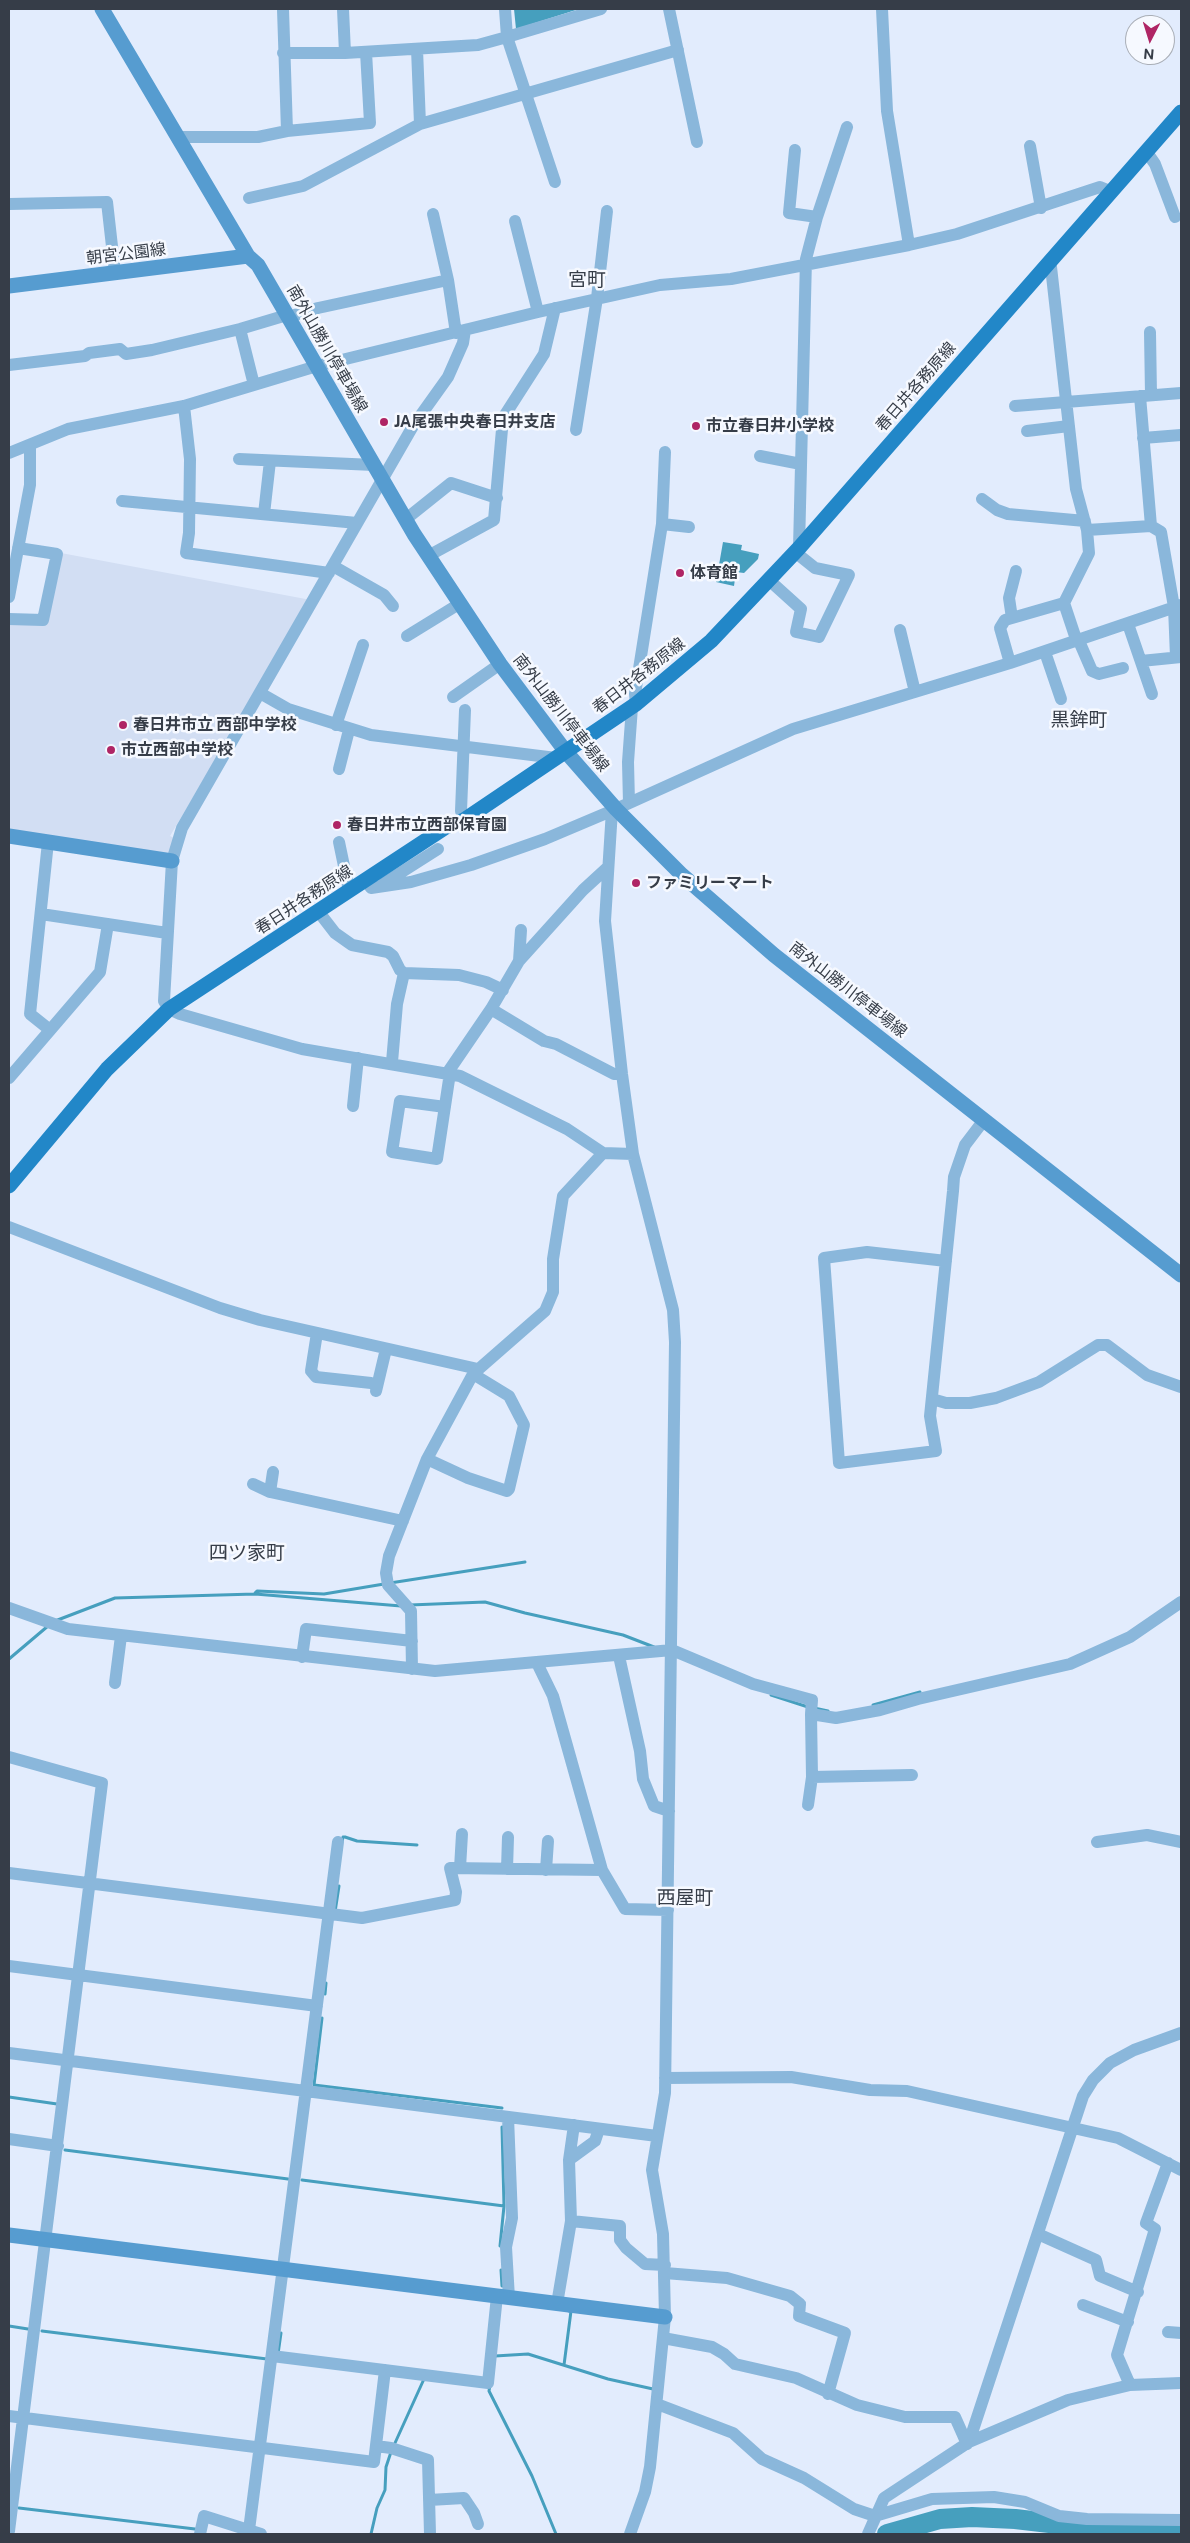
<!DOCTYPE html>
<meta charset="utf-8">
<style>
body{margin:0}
#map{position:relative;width:1190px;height:2543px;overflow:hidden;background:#e2ecfd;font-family:"Public Sans",sans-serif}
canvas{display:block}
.frame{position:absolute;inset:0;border:10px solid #363d48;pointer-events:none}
.north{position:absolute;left:1125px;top:15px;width:50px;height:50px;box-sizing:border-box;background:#f6f9ff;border:1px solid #a9aeb6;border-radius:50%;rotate:185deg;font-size:14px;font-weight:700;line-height:20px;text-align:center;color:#363d48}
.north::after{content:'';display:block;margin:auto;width:18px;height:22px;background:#af2565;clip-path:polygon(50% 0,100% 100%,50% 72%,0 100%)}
</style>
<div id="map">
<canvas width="1190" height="2543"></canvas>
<div class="frame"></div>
<div class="north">N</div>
</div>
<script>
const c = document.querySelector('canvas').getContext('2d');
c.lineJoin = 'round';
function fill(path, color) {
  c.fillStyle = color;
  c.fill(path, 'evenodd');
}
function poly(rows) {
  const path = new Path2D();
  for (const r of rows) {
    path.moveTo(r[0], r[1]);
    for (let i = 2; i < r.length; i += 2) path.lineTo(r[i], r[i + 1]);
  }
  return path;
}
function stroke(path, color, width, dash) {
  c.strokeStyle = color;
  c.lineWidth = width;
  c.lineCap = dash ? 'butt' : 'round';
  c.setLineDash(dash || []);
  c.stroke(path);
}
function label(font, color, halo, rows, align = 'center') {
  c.font = font + ' "Public Sans","Noto Sans JP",sans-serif';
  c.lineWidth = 5;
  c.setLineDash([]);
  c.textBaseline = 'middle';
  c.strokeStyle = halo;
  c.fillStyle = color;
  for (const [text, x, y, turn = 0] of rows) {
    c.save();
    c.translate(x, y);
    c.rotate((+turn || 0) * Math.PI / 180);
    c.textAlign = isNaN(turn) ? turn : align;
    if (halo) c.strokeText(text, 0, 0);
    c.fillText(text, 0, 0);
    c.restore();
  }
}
const built = poly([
 [61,553,311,600,170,836,174,838,170,853,163,856,9,830,9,622,45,623]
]);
const water = poly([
 [514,9,579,9,516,29],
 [723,542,742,545,741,550,759,554,758,559,744,573,736,572,734,586,716,582]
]);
const stream = poly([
 [390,1583,525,1562],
 [255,1593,257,1591,324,1594,384,1584],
 [410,1605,485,1602,525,1613,623,1635,654,1647],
 [55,1621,115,1598,255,1594,401,1606],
 [9,1659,48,1626],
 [771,1695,808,1707],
 [873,1705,920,1692],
 [814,1708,828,1711],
 [342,1842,343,1837,345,1837,357,1841,417,1845],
 [335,1912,339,1886],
 [325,1994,326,1983],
 [322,2018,314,2085,502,2108],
 [9,2097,57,2104],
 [65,2150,288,2179],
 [302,2180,504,2206],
 [500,2246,504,2206,502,2127],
 [501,2270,502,2286],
 [9,2326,28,2329],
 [42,2331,267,2359],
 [278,2354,281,2333],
 [495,2356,528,2354,608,2379,653,2389],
 [564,2365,571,2311,569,2311],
 [490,2385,489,2391,532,2476,556,2534],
 [395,2443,424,2379],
 [19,2508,195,2529],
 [371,2534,377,2508,385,2490,386,2467,391,2452]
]);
const river = poly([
 [887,2534,940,2519,972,2517,1015,2519,1127,2532,1181,2532]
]);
const street = poly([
 [283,9,287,131],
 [343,9,345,53],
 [505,9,507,37,601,9],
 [669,9,697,142],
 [882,9,887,111,909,245],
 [417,49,420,124],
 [283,53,345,53,478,45,507,37,555,182],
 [177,137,258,137,287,131,370,123,366,52],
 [1030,146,1041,208],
 [795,150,789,213,817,217],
 [1146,151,1155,164,1175,217],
 [249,198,303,186,420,124,678,50],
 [9,204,107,202,115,273],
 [433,214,448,280,456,333],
 [515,221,538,312],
 [1048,263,1051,267,1076,489,1087,530,1089,553,1064,603,1077,642],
 [288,317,318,308,448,280],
 [240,329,254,385],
 [465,330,463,343,448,377,413,426,182,828,172,861,164,1001,169,1009,180,1014,302,1049,460,1076,567,1129,603,1153,633,1154],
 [1150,332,1151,395],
 [9,365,85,356,89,353,120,349,126,354,152,350,240,329,287,315],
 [1140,396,1151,526,1161,532,1174,607,1176,657],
 [184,406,190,459,189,533,186,553,329,573],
 [1015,406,1181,393],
 [576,430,597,298,607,211],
 [1027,431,1069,426],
 [1143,438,1181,435],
 [9,453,68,429,184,406,317,366,538,312,660,285,731,279,909,245,957,234,1100,187,1110,191],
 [760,456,801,464],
 [239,459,374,465],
 [982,499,997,510,1008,514,1085,521],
 [122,501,357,523],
 [264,514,270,461],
 [406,519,451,483,497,498],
 [662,524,689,527],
 [1087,530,1151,526],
 [799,548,806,259,817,217,847,127],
 [428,556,494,520,503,418,544,354,555,308],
 [333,566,384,595,393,606],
 [770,581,801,609,796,632,819,637,849,575,815,568,795,552],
 [9,597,30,485,30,445],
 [1012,618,1009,598,1016,571],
 [9,619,43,620,57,554,18,548],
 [1128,624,1152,694],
 [900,630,915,692],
 [407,636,459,604],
 [1079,641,1092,671,1099,674,1123,668],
 [1045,652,1061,699],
 [1141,661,1181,657],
 [1010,663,1000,628,1005,620,1064,603],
 [260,693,288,709,371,735,556,758],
 [453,697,500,664],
 [636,704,635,694,662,524,665,452],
 [336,725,363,645],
 [339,769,349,730],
 [629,803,628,762,632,707],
 [612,810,605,921,622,1074,633,1154,673,1310,675,1342,665,2093,652,2170,663,2234,665,2317,650,2467,645,2492,630,2534],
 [464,820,461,811,465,710],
 [48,842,30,1014,50,1030],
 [339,842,349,890],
 [365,880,371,888,411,882,471,865,545,839,616,809,793,729,1010,663,1181,605],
 [383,884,438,849],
 [318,911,335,933,352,945,388,952,393,956,400,970,404,973,397,1004,392,1062],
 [41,914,167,933],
 [519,961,583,890,607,868],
 [404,973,459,975,486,982,503,990],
 [491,1009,544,1041,556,1044,614,1074,622,1074],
 [448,1072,491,1009,519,961,521,930],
 [9,1078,100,972,108,924],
 [353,1106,358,1058],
 [445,1107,400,1101,392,1152,437,1159,450,1073],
 [9,1227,220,1308,260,1320,478,1369],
 [946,1261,867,1252,824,1258,839,1463,936,1451,930,1416,953,1191,954,1177,965,1145,984,1120],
 [317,1333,311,1371,316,1377,371,1383],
 [376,1391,386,1349],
 [932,1399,946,1403,970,1403,996,1398,1039,1382,1098,1345,1107,1345,1147,1375,1181,1387],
 [427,1459,468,1478,507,1491,509,1489,524,1425,509,1396,473,1374],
 [253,1484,270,1492,403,1521],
 [270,1492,273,1472],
 [9,1608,68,1629,435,1671,672,1650,753,1684,812,1700,811,1714,836,1718,880,1710,918,1699,1070,1664,1130,1637,1181,1602],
 [619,1656,640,1751,643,1779,654,1806,669,1811],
 [302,1657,306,1629,412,1641],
 [537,1663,553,1696,602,1870,625,1909,668,1910],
 [412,1669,411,1611,388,1585,386,1573,389,1556,427,1459,473,1374,545,1311,553,1292,553,1259,563,1196,603,1153],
 [115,1683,121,1636],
 [9,1757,102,1783,9,2531],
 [812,1777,912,1775],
 [808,1805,812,1777,811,1714],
 [1097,1842,1147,1835,1181,1842],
 [460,1868,462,1834],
 [507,1869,508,1837],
 [546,1870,548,1841],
 [9,1873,362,1918,455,1900,456,1892,450,1868,602,1870],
 [9,1966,317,2006],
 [9,2053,657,2136],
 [665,2078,791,2077,870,2090,907,2091,1118,2138,1181,2170],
 [508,2117,512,2218,506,2247,509,2298],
 [9,2139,58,2146],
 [569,2160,595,2141,599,2129],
 [571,2221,620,2226,620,2240,626,2248,645,2264,665,2265],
 [1038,2234,1096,2260,1100,2276,1138,2292],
 [665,2273,727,2278,790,2296,800,2304,799,2316,845,2333,828,2394],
 [557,2304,571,2221,569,2160,574,2125],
 [1083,2305,1128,2322],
 [1168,2332,1181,2333],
 [663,2338,712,2347,724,2354,735,2364,796,2378,857,2405,905,2417,955,2417,967,2444],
 [272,2356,488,2383,497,2296],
 [1130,2385,1117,2355,1155,2229,1146,2223,1168,2163],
 [657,2404,733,2433,762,2459,804,2478,854,2509,875,2516,932,2499,994,2497,1025,2502,1059,2516,1087,2519,1181,2520],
 [9,2416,374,2462,385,2370],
 [969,2442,1083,2096,1093,2080,1110,2063,1134,2050,1181,2033],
 [376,2446,391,2448,428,2460,430,2534],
 [429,2500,464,2498,474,2513,478,2524],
 [249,2530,338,1842],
 [200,2534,204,2516,261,2534],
 [868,2534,884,2498,969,2442,1068,2400,1130,2385,1181,2383]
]);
const secondary = poly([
 [102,9,248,256,258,265,414,534,500,664,566,752,616,809,682,875,774,955,1181,1275],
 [9,286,248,256],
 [9,836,172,861],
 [9,2235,665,2317]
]);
const primary = poly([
 [9,1186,107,1069,169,1009,446,827,464,820,636,704,711,641,799,548,1181,112]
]);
const markers = [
 [384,422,5,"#af2565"],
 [696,426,5,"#af2565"],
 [680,573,5,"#af2565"],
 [123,725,5,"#af2565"],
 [111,750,5,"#af2565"],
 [337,825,5,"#af2565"],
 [636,883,5,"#af2565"]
];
const streetNames = [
 ["朝宮公園線",126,254,-7],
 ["南外山勝川停車場線",327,349,60],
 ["春日井各務原線",916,387,-49],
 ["春日井各務原線",639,676,-38],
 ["南外山勝川停車場線",561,713,52],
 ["春日井各務原線",304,900,-33],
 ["南外山勝川停車場線",848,990,38]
];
const poiNames = [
 ["JA尾張中央春日井支店",394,422],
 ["市立春日井小学校",706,426],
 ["体育館",690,573],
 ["春日井市立 西部中学校",133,725],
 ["市立西部中学校",121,750],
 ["春日井市立西部保育園",347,825],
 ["ファミリーマート",646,883]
];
const quarterNames = [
 ["宮町",587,280],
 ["黒鉾町",1079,720],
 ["四ツ家町",247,1553],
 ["西屋町",685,1898]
];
fill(built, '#d2def3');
fill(water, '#469fbe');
stroke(stream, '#469fbe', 3);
stroke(river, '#469fbe', 20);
stroke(street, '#8ab7db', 12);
stroke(secondary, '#569cd0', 15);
stroke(primary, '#2287c8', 15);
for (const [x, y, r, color] of markers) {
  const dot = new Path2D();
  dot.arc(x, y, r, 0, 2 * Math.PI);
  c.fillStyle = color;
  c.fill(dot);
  stroke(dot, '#f6f9ff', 2);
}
label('16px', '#363d48', '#f6f9ff', streetNames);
label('bold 16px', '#363d48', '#f6f9ff', poiNames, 'left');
label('19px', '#363d48', '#f6f9ff', quarterNames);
</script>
